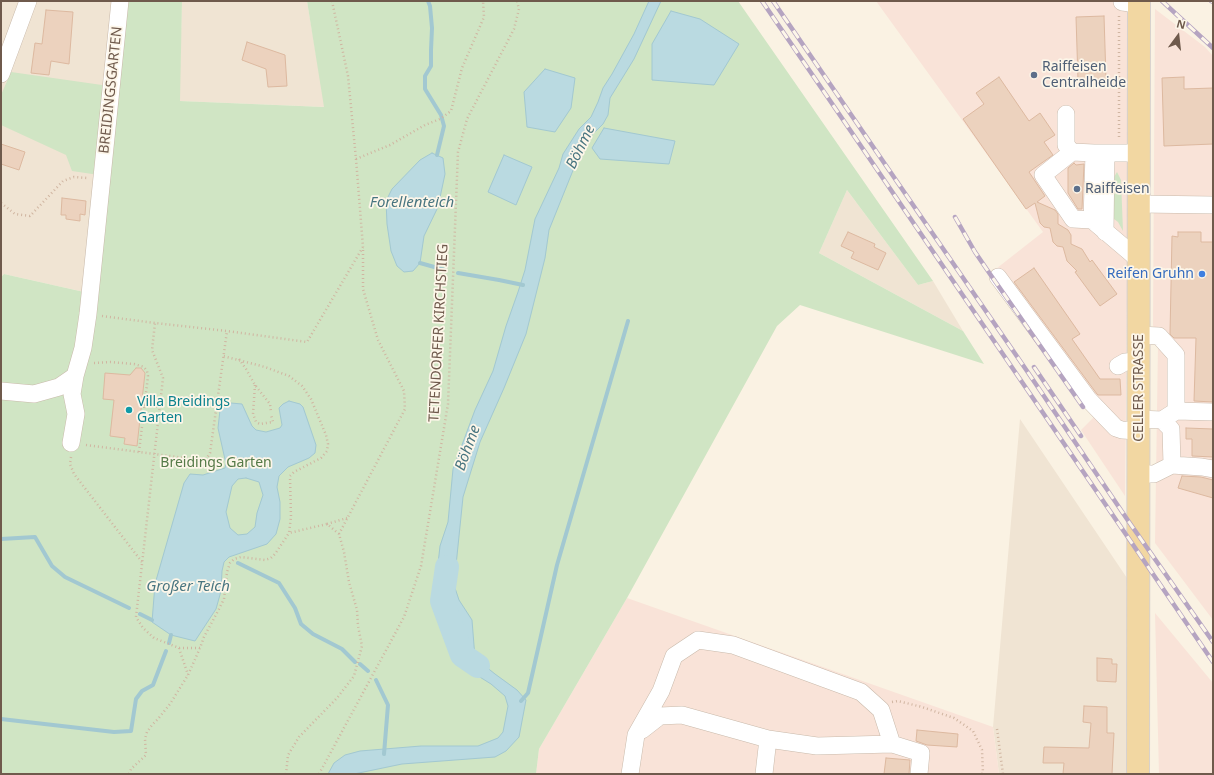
<!DOCTYPE html>
<meta charset="utf-8">
<style>
body{margin:0}
#map{position:relative;width:1214px;height:775px;overflow:hidden;background:#faf2e3;font-family:"Noto Sans",sans-serif}
canvas{display:block}
.frame{position:absolute;inset:0;border:2px solid #6f5a4c;pointer-events:none}
.north{position:absolute;left:1158px;top:16px;width:40px;height:40px;-webkit-text-stroke:3px #fdf6e9;paint-order:stroke;rotate:15deg;font-size:11px;font-weight:700;line-height:16px;text-align:center;color:#6f5a4c}
.north::after{content:'';display:block;margin:auto;width:14px;height:18px;background:#6f5a4c;clip-path:polygon(50% 0,100% 100%,50% 72%,0 100%)}
</style>
<div id="map">
<canvas width="1214" height="775"></canvas>
<div class="frame"></div>
<div class="north">N</div>
</div>
<script>
const c = document.querySelector('canvas').getContext('2d');
c.lineJoin = 'round';
function fill(path, color) {
  c.fillStyle = color;
  c.fill(path, 'evenodd');
}
function poly(rows) {
  const path = new Path2D();
  for (const r of rows) {
    path.moveTo(r[0], r[1]);
    for (let i = 2; i < r.length; i += 2) path.lineTo(r[i], r[i + 1]);
  }
  return path;
}
function stroke(path, color, width, dash) {
  c.strokeStyle = color;
  c.lineWidth = width;
  c.lineCap = dash ? 'butt' : 'round';
  c.setLineDash(dash || []);
  c.stroke(path);
}
function label(font, color, halo, rows, align = 'center') {
  c.font = font + ' "Noto Sans",sans-serif';
  c.lineWidth = 3.5;
  c.setLineDash([]);
  c.textBaseline = 'middle';
  c.strokeStyle = halo;
  c.fillStyle = color;
  for (const [text, x, y, turn = 0] of rows) {
    c.save();
    c.translate(x, y);
    c.rotate((+turn || 0) * Math.PI / 180);
    c.textAlign = isNaN(turn) ? turn : align;
    if (halo) c.strokeText(text, 0, 0);
    c.fillText(text, 0, 0);
    c.restore();
  }
}
const residential = poly([
 [1,1,127,1,84,292,4,274,1,277],
 [182,1,307,1,325,107,179,101],
 [847,190,918,285,933,281,963,331,819,253],
 [1020,419,1129,581,1127,774,999,774,993,727]
]);
const commercial = poly([
 [876,1,1130,1,1125,496,1081,430,1094,417,992,272,1043,232],
 [1155,9,1205,47,1213,56,1213,620,1155,543,1158,345,1153,325],
 [627,598,993,727,999,774,536,774,539,749],
 [1155,613,1213,683,1213,774,1159,774]
]);
const green = poly([
 [127,1,182,1,180,101,324,107,307,1,738,1,933,281,918,285,847,190,819,253,963,331,984,364,800,305,777,326,627,598,539,749,536,774,1,774,1,277,4,274,84,292],
 [11,72,109,86,99,175,72,171,66,155,1,125,1,95],
 [1117,172,1121,180,1123,231,1118,222,1114,219,1114,177]
]);
const water = poly([
 [649,1,661,1,634,59,610,98,608,115,603,124,592,135,582,148,549,230,545,258,526,334,504,388,480,442,463,497,454,585,459,600,472,620,475,658,495,674,517,690,526,700,519,737,506,751,495,757,402,764,354,774,328,774,334,763,345,755,360,751,421,746,478,746,498,738,503,732,508,706,505,696,491,684,475,674,462,661,458,650,457,634,441,595,438,564,440,546,448,522,453,469,475,410,493,371,506,326,518,292,525,270,535,219,559,168,563,154,579,129,591,117,598,102,603,88,612,74,634,34,649,1],
 [671,11,700,19,739,44,714,85,652,80,652,44,671,11],
 [545,69,575,78,571,108,555,132,527,127,524,92,545,69],
 [604,128,675,141,669,164,600,159,592,148,604,128],
 [432,153,443,158,445,174,438,207,424,236,420,263,413,271,404,272,397,266,391,251,387,224,386,201,392,189,420,160,432,153],
 [504,155,532,167,516,205,488,192,504,155],
 [289,401,300,404,303,407,316,445,315,453,309,458,288,467,279,476,277,487,280,502,280,519,276,534,267,544,229,557,224,562,222,571,221,591,216,609,195,641,171,635,152,622,155,584,184,483,190,474,203,475,225,468,226,464,218,428,220,410,231,403,242,404,252,426,256,430,266,432,280,428,282,425,279,408,283,404,289,401],
 [246,478,259,482,263,495,257,513,255,527,247,534,238,535,230,528,226,512,232,486,238,479,246,478]
]);
const stream = poly([
 [428,1,430,6,432,28,431,50,431,66,425,76,425,89,441,115,444,126,437,155],
 [420,263,445,270],
 [458,273,499,280,523,285],
 [1,539,35,537,52,566,65,577,129,608],
 [238,563,279,583,295,608,301,624,313,634,342,649,355,662],
 [140,614,152,620],
 [169,643,171,635],
 [360,664,368,671],
 [376,680,388,705,384,754],
 [521,701,528,693,557,565,628,321],
 [1,719,114,732,131,731,136,699,142,691,153,685,166,651]
]);
const river = poly([
 [447,567,442,601,462,655,478,666]
]);
const building = poly([
 [46,10,73,12,69,64,51,61,49,75,31,73,35,43,42,44,46,10],
 [1104,16,1106,79,1078,80,1076,17,1104,16],
 [247,42,285,55,287,86,268,87,266,69,242,60,247,42],
 [999,77,1029,121,1040,113,1055,135,1044,142,1053,155,1029,172,1045,196,1037,202,1055,210,1058,214,1058,224,1068,230,1071,235,1071,244,1082,249,1090,262,1092,260,1117,294,1100,306,1075,272,1077,271,1067,261,1063,247,1057,246,1053,242,1050,228,1044,227,1040,223,1035,203,1026,209,963,119,984,104,976,93,999,77],
 [1184,77,1184,89,1213,88,1213,144,1164,146,1162,78,1184,77],
 [1,144,25,152,19,170,1,164,1,144],
 [1074,163,1076,165,1084,164,1082,209,1078,209,1068,193,1068,168,1074,163],
 [62,198,86,201,85,215,80,214,80,221,66,219,66,215,61,215,62,198],
 [848,232,875,244,874,247,886,253,878,270,851,258,854,252,841,246,848,232],
 [1178,232,1201,232,1201,242,1213,242,1213,402,1194,401,1196,338,1174,338,1170,334,1172,236,1178,237,1178,232],
 [1034,268,1080,334,1072,339,1100,379,1120,379,1121,395,1098,395,1097,394,1014,282,1034,268],
 [136,368,141,368,145,373,137,446,124,444,125,438,110,436,114,400,103,399,105,373,130,375,136,368],
 [1186,428,1213,429,1213,457,1192,456,1192,439,1186,439,1186,428],
 [1182,476,1201,477,1213,480,1213,498,1178,488,1182,476],
 [1097,658,1112,659,1112,664,1117,664,1116,682,1097,681,1097,658],
 [1084,706,1107,707,1107,733,1114,733,1112,774,1063,774,1064,763,1043,763,1044,747,1089,748,1091,723,1083,722,1084,706],
 [917,730,958,734,957,747,927,745,916,741,917,730],
 [886,758,910,760,909,774,884,774,886,758]
]);
const path = poly([
 [332,1,348,76,356,159,363,247],
 [1119,16,1119,137,1120,139],
 [356,159,390,145,425,125,440,119,451,111,462,68,484,17,483,1],
 [1,203,15,214,30,216,63,181,74,177,87,178],
 [102,316,155,323],
 [239,359,246,369,255,385,270,404,271,412],
 [94,363,110,362,134,364,144,367,147,371,148,376,139,452],
 [255,385,253,414,256,422,260,424,273,422,271,415],
 [144,405,160,407],
 [86,445,200,460,207,458,210,453,227,331],
 [71,457,70,464,74,474,142,562],
 [327,524,347,518],
 [179,648,188,675],
 [200,648,179,648,154,638,143,628,136,617,163,378,152,350,155,323,227,331,307,342,363,247,363,289,378,340,404,391,405,409,339,534],
 [892,702,898,701,922,707,954,718,973,731,982,750,983,773,982,774],
 [997,729,1003,774],
 [129,774,131,769,146,755,145,739,147,732,152,725,158,719,170,704,188,675,200,648,204,637,219,609,224,599,227,572,230,563,234,559,241,557,265,560,271,558,275,554,289,533,291,517,290,476,294,472,321,458,327,451,328,444,326,435,311,399,302,386,289,376,265,367,223,356],
 [286,774,288,755,299,737,337,698,354,676,362,646,358,626,357,610,349,582,344,552,339,534,327,524,289,533],
 [319,774,404,617,421,566,448,404,458,152,467,119,514,29,519,9,517,1]
]);
const minor = poly([
 [1122,2,1139,4],
 [1,74,28,1],
 [1066,114,1066,145,1072,152],
 [1139,153,1094,153,1092,220,1139,260],
 [1139,204,1213,205],
 [1092,220,1073,219,1043,175,1072,152,1094,153],
 [1105,232,1106,153],
 [998,277,1089,400,1116,428,1122,430,1139,431],
 [1118,366,1125,362,1139,361],
 [1,391,34,394,59,387,75,376],
 [1176,411,1213,412],
 [1138,419,1162,420,1176,411,1176,355,1159,336,1139,335],
 [1162,420,1171,429,1172,465],
 [71,443,76,414,72,394,75,376,83,348,88,314,120,1],
 [1138,474,1154,474,1172,465,1202,467,1213,469],
 [642,730,660,716,682,715,768,739,817,746,892,744],
 [630,774,636,735,661,691,674,656,698,640,733,645,861,692,881,710,892,744,921,753,919,774],
 [764,774,768,739]
]);
const major = poly([
 [1138,774,1139,1]
]);
const rail = poly([
 [762,1,1213,662],
 [773,1,1027,371,1129,522,1213,642],
 [1162,1,1213,48],
 [1211,1,1213,2],
 [955,217,975,252,990,274,1083,407],
 [1034,367,1081,436]
]);
const markers = [
 [1034,75,4,"#5c6f8a"],
 [1077,189,4,"#5c6f8a"],
 [1202,274,4,"#3f7fe0"],
 [129,410,4,"#0f9aa8"]
];
const serviceNames = [
 ["Raiffeisen",1042,67],
 ["Centralheide",1042,83],
 ["Raiffeisen",1085,189]
];
const streetNames = [
 ["BREIDINGSGARTEN",111,90,-84],
 ["TETENDORFER KIRCHSTIEG",439,333,-87],
 ["CELLER STRASSE",1139,388,-90]
];
const shopNames = [
 ["Reifen Gruhn",1194,274]
];
const cultureNames = [
 ["Villa Breidings",137,402],
 ["Garten",137,418]
];
const parkNames = [
 ["Breidings Garten",216,463]
];
const waterNames = [
 ["Böhme",581,147,-64],
 ["Forellenteich",412,203],
 ["Böhme",468,448,-70],
 ["Großer Teich",188,587]
];
fill(residential, '#f0e4d3');
fill(commercial, '#f9e3d8');
fill(green, '#d0e5c4');
fill(water, '#badae1');
stroke(water, '#a2c8d1', 1);
stroke(stream, '#a2c8d1', 4);
stroke(river, '#badae1', 24);
fill(building, '#ecd2be');
stroke(building, '#ddb9a0', 1);
stroke(minor, '#c9baab', 18);
stroke(major, '#d7d1cd', 24);
stroke(path, '#d0b5a1', 2.5, [1, 3]);
stroke(minor, '#fff', 17);
stroke(major, '#f2d7a2', 22);
stroke(rail, '#b5a4c1', 4.5);
stroke(rail, '#fdf6e9', 3, [9]);
for (const [x, y, r, color] of markers) {
  const dot = new Path2D();
  dot.arc(x, y, r, 0, 2 * Math.PI);
  c.fillStyle = color;
  c.fill(dot);
  stroke(dot, '#fdf6e9', 1.5);
}
label('14px', '#4e5e75', '#fdf6e9', serviceNames, 'left');
label('14px', '#6f5a4c', '#fdf6e9', streetNames);
label('14px', '#366cbe', '#fdf6e9', shopNames, 'right');
label('14px', '#0d838f', '#fdf6e9', cultureNames, 'left');
label('14px', '#557a48', '#fdf6e9', parkNames);
label('italic 15px', '#487580', '#fdf6e9', waterNames);
</script>
